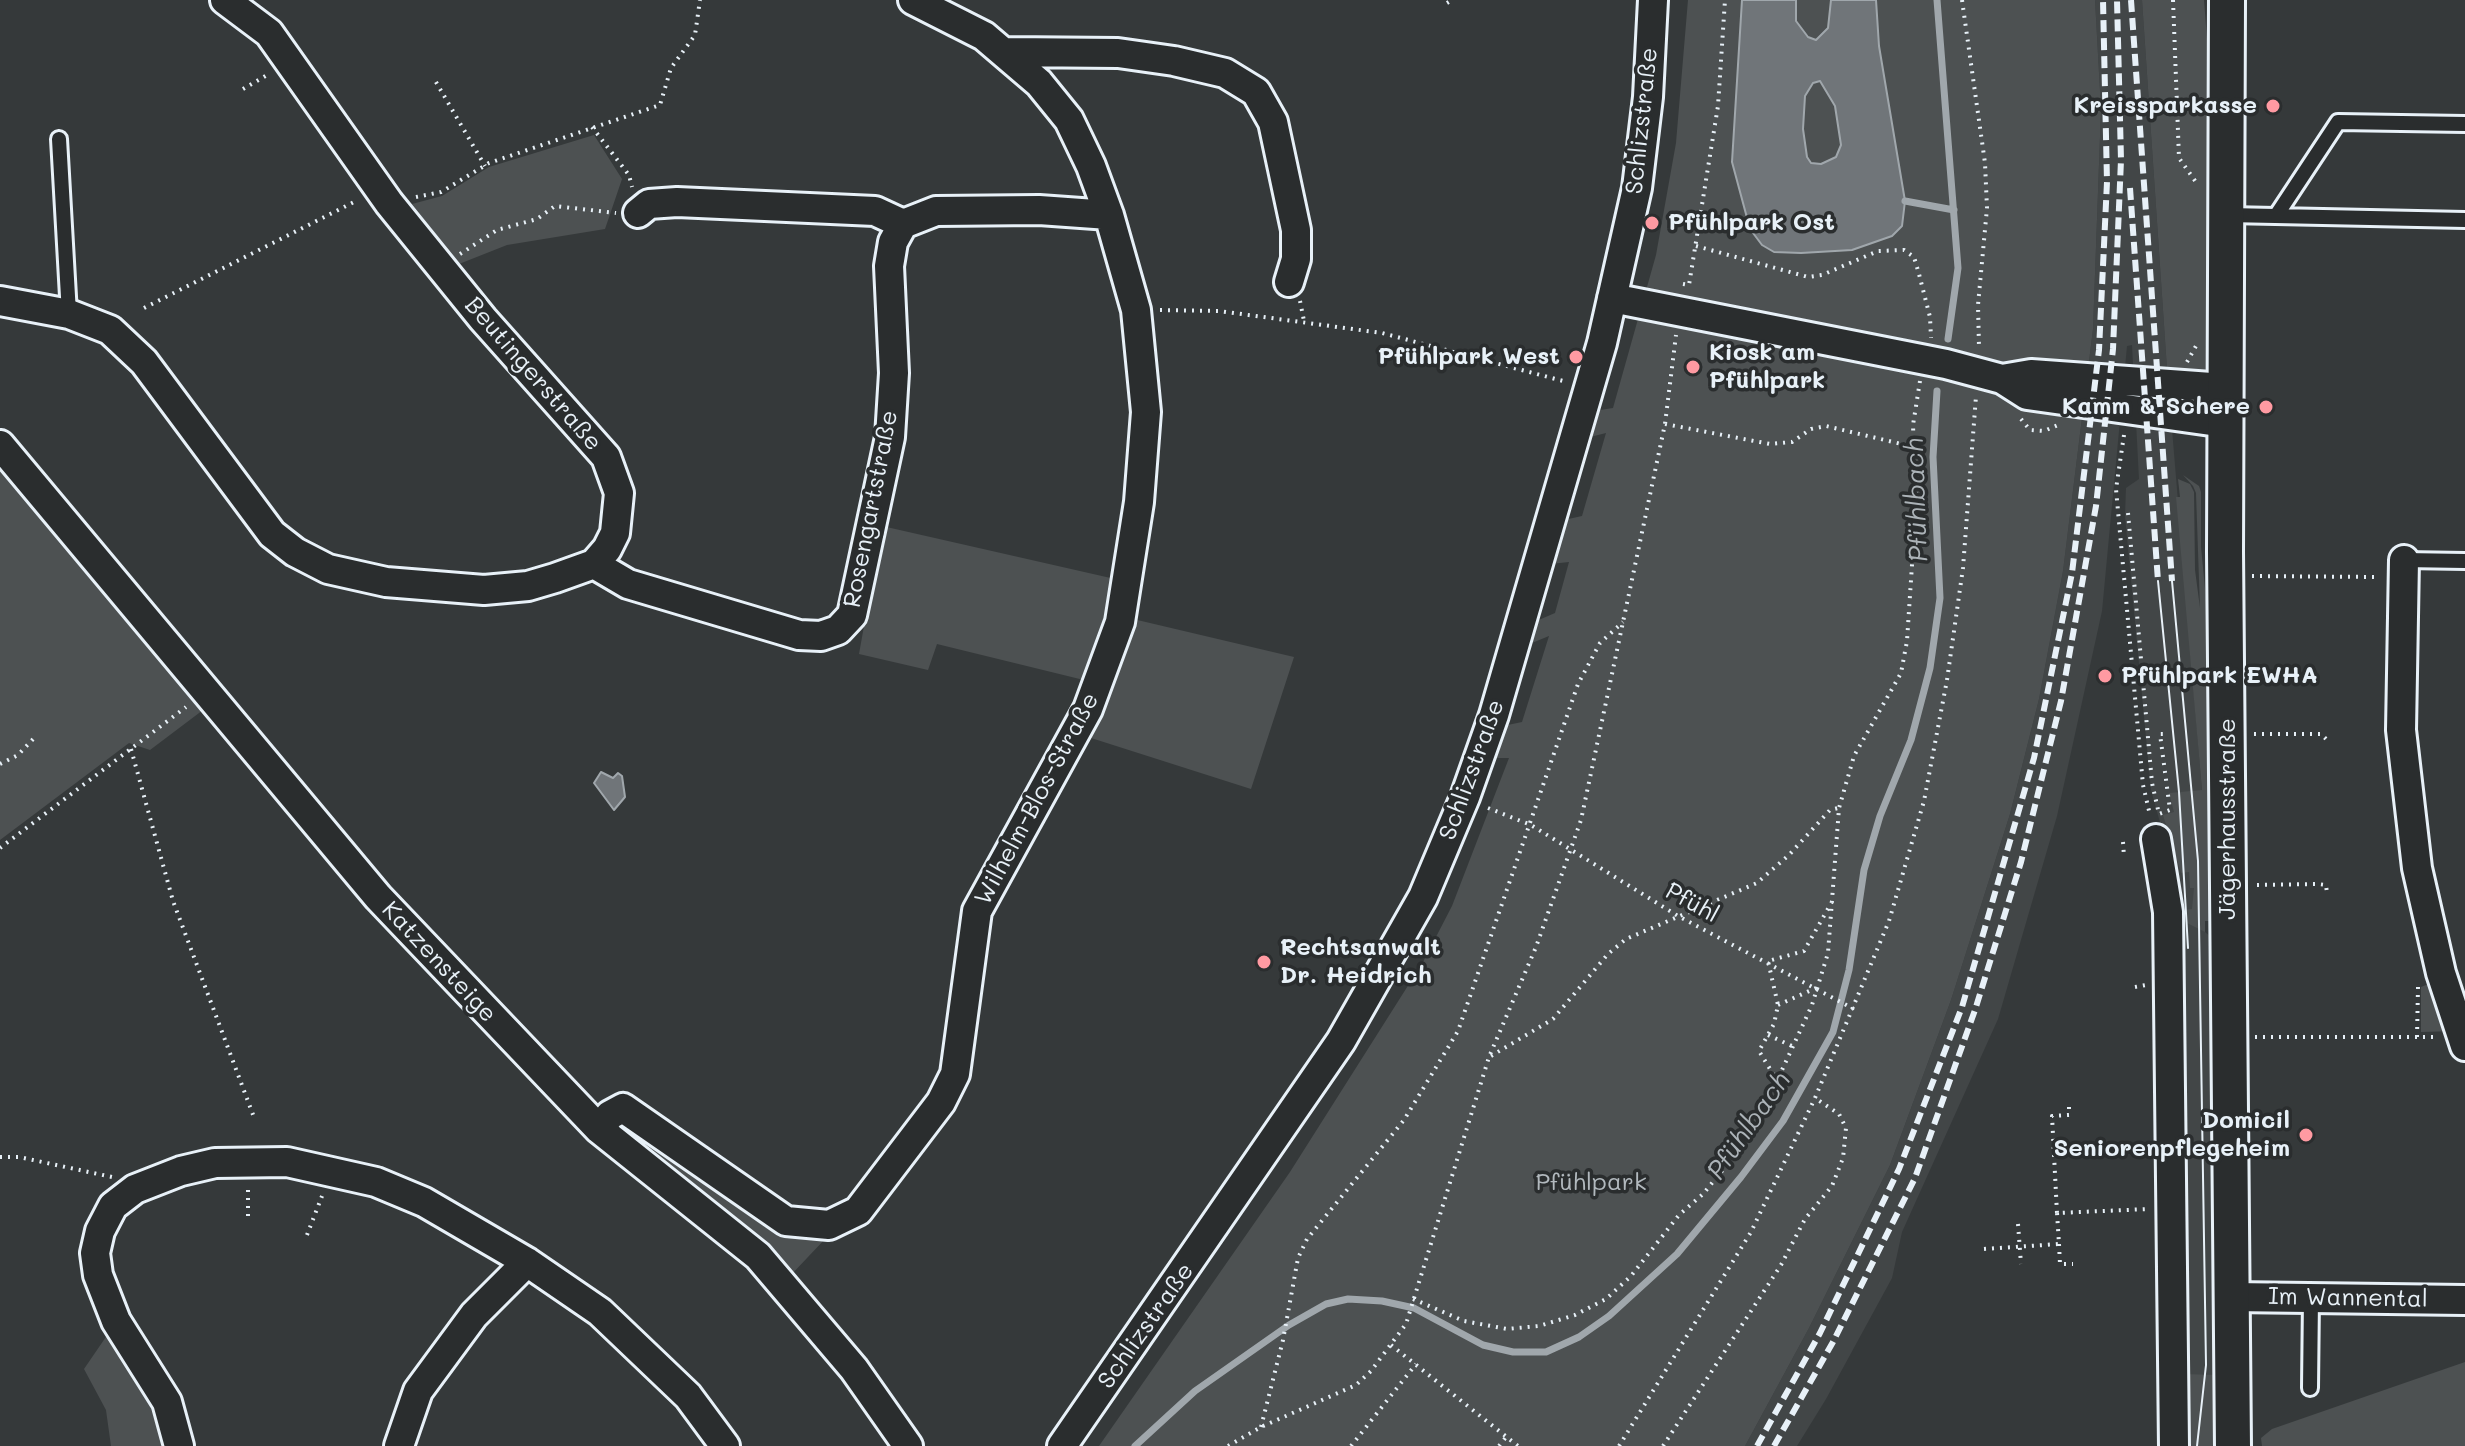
<!DOCTYPE html>
<meta charset="utf-8">
<style>
body{margin:0}
canvas{display:block;background:#35393a}
</style>
<canvas width="2465" height="1446"></canvas>
<script>
const c = document.querySelector('canvas').getContext('2d');
c.lineJoin = 'round';
function fill(path, color) {
  c.fillStyle = color;
  c.fill(path, 'evenodd');
}
function poly(rows) {
  const path = new Path2D();
  for (const r of rows) {
    path.moveTo(r[0], r[1]);
    for (let i = 2; i < r.length; i += 2) path.lineTo(r[i], r[i + 1]);
  }
  return path;
}
function stroke(path, color, width, dash) {
  c.strokeStyle = color;
  c.lineWidth = width;
  c.lineCap = dash ? 'butt' : 'round';
  c.setLineDash(dash || []);
  c.stroke(path);
}
function label(font, color, halo, rows, align = 'center') {
  c.font = font + ' Mali,sans-serif';
  c.lineWidth = 7;
  c.setLineDash([]);
  c.textBaseline = 'middle';
  c.strokeStyle = halo;
  c.fillStyle = color;
  for (const [text, x, y, turn = 0] of rows) {
    c.save();
    c.translate(x, y);
    c.rotate((+turn || 0) * Math.PI / 180);
    c.textAlign = isNaN(turn) ? turn : align;
    if (halo) c.strokeText(text, 0, 0);
    c.fillText(text, 0, 0);
    c.restore();
  }
}
const built = poly([
 [2095,0,2142,0,2167,369,2202,791,2205,932,2212,938,2220,1446,2184,1446,2168,851,2151,790,2125,516,2126,488,2139,479,2132,345,2127,346,2102,611,2057,816,1998,1019,1902,1232,1892,1278,1826,1399,1797,1446,1745,1446,1809,1328,1890,1165,1951,1000,2010,814,2039,699,2063,571,2093,329,2101,109]
]);
const green = poly([
 [1688,0,2095,0,2101,109,2093,329,2063,571,2039,699,2010,814,1951,1000,1890,1165,1809,1328,1745,1446,1099,1446,1290,1172,1423,962,1452,906,1509,758,1492,758,1503,726,1522,722,1549,636,1527,645,1534,622,1555,613,1569,562,1550,564,1564,520,1582,516,1606,433,1586,438,1594,411,1613,408,1656,255,1676,143],
 [2142,0,2204,0,2209,65,2211,371,2167,369],
 [594,135,622,179,605,229,507,245,459,264,412,204,442,196,489,167],
 [0,452,203,710,150,750,129,743,0,840],
 [2183,475,2199,486,2201,492,2201,547,2210,640,2209,921,2205,921,2205,932,2185,922,2184,910,2192,909,2194,888,2190,888,2189,872,2181,873,2163,815,2174,812,2169,793,2202,790,2176,497,2180,497,2178,479,2190,484,2194,492,2195,570,2200,608,2196,493,2193,486],
 [882,526,1115,579,1107,632,1092,682,937,644,928,670,859,654],
 [1133,619,1294,657,1251,789,1088,737],
 [2436,981,2455,1031,2421,1032,2421,987],
 [628,1124,795,1235,825,1239,790,1276,617,1126],
 [110,1331,150,1406,163,1446,111,1446,106,1410,84,1369],
 [2465,1362,2465,1446,2262,1446,2261,1438,2272,1429],
 [2182,1374,2218,1375,2220,1446,2184,1446]
]);
const water = poly([
 [1742,0,1796,0,1796,21,1808,37,1816,40,1828,28,1831,0,1876,0,1879,46,1905,201,1902,226,1892,236,1852,250,1801,253,1774,252,1762,245,1750,229,1732,162,1742,0],
 [1820,81,1835,106,1841,145,1836,157,1821,164,1811,163,1807,157,1803,129,1805,96,1813,83,1820,81],
 [601,772,613,778,618,773,622,776,625,797,614,810,594,783,601,772]
]);
const stream = poly([
 [1937,0,1958,268,1948,339],
 [1905,201,1954,210],
 [1135,1446,1195,1391,1289,1325,1326,1304,1348,1299,1382,1301,1414,1308,1483,1345,1513,1352,1546,1352,1579,1337,1609,1316,1677,1254,1741,1177,1783,1121,1833,1032,1849,970,1864,870,1880,816,1911,740,1930,668,1940,598,1933,457,1937,391]
]);
const path = poly([
 [1962,0,1985,163,1987,208,1978,305,1979,347],
 [2173,0,2179,158,2198,185],
 [1447,3,1452,0],
 [436,82,485,166],
 [243,89,267,75],
 [592,127,629,175,632,187],
 [416,197,441,192,489,163,660,105,671,68,695,35,700,0],
 [1696,246,1808,277,1822,275,1878,251,1904,250,1914,257,1919,274,1930,317,1931,338],
 [460,254,497,230,537,219,555,206,616,213],
 [1683,284,1689,285,1718,106,1725,0],
 [1300,301,1304,321],
 [144,308,356,201],
 [1160,310,1219,311,1382,333,1567,382],
 [2187,362,2196,346],
 [2021,419,2030,430,2044,431,2058,425],
 [1665,424,1770,444,1792,442,1811,429,1826,426,1914,447],
 [2124,435,2116,489,2143,785,2150,815],
 [2128,513,2152,783,2159,814,2170,810,2160,734,2166,734],
 [2252,576,2379,577],
 [2254,734,2321,734,2328,741],
 [131,749,173,901,255,1120],
 [0,764,18,755,35,737],
 [1488,808,1531,825,1678,916,1854,1009],
 [2123,842,2124,857],
 [0,848,186,707],
 [2257,885,2318,884,2326,885,2327,893],
 [2135,987,2146,985],
 [1778,1005,1816,988],
 [1768,1035,1794,1047],
 [2255,1037,2438,1037],
 [2417,1037,2418,987],
 [1491,1056,1553,1019,1608,954,1626,939,1757,883,1789,855,1830,810,1838,808],
 [1778,1082,1759,1051,1774,1024,1778,1005,1768,961,1804,951,1833,900],
 [2069,1107,2069,1115,2052,1116,2057,1213,2149,1209],
 [0,1157,19,1157,112,1177],
 [248,1216,248,1186],
 [2018,1224,2021,1264],
 [307,1235,322,1196],
 [2059,1244,2060,1264,2073,1264],
 [1984,1249,2059,1244,2057,1213],
 [1413,1299,1464,1321,1507,1329,1539,1326,1575,1315,1606,1299,1631,1276,1679,1215,1703,1194,1753,1133,1812,1005,1828,953,1839,808,1854,756,1901,673,1907,641,1916,504,1913,425,1920,381],
 [1391,1345,1518,1446],
 [1261,1427,1283,1340,1298,1258,1307,1239,1404,1120,1458,1031,1578,684,1600,643,1623,622],
 [1228,1446,1261,1427,1356,1385,1371,1371,1406,1324,1489,1057,1536,947,1581,820,1665,424,1676,335],
 [1351,1446,1416,1364],
 [1499,1446,1506,1437],
 [1619,1446,1751,1232,1815,1098,1889,921,1924,801,1947,680,1963,568,1976,396],
 [1663,1446,1781,1265,1805,1219,1832,1186,1843,1158,1846,1128,1839,1114,1815,1098]
]);
const service = poly([
 [59,139,69,314],
 [2228,215,2465,220],
 [2276,216,2338,122,2465,124],
 [2404,560,2465,561],
 [2310,1388,2311,1298]
]);
const minor = poly([
 [1007,52,1118,53,1174,61,1225,73,1256,92,1273,122,1296,230,1296,259,1289,282],
 [638,213,649,204,677,202,875,211,903,224],
 [1612,298,1946,364,2002,379,2027,395,2225,423],
 [0,301,69,314,110,330,144,362,272,534,295,552,328,569,386,582,484,590,528,586,555,578,594,564,607,549,615,533,619,493,606,457,483,319,389,203,269,33,225,0],
 [2002,379,2031,374,2225,388],
 [0,445,378,897,599,1129,758,1256,854,1369,908,1446],
 [2404,560,2401,730,2417,868,2441,973,2465,1046],
 [594,564,628,584,799,635,821,636,838,630,852,615,890,437,894,373,889,266,893,242,903,224,936,211,1039,210,1109,215],
 [2156,839,2168,912,2174,1446],
 [599,1129,610,1115,623,1108,786,1221,829,1225,858,1211,941,1102,955,1074,977,911,1088,709,1120,622,1139,502,1146,412,1136,310,1109,215,1091,166,1069,120,1039,83,984,36,913,0],
 [2231,1297,2465,1300],
 [179,1446,167,1402,116,1321,98,1275,95,1253,100,1231,113,1206,135,1189,181,1171,215,1163,287,1162,376,1182,424,1202,527,1262,600,1312,688,1396,725,1446],
 [399,1446,418,1391,474,1315,527,1262],
 [1062,1446,1341,1041,1423,897,1465,797,1494,715,1602,343,1637,188,1648,97,1653,0]
]);
const tertiary = poly([
 [2227,0,2225,551,2233,1446]
]);
const tram = poly([
 [2158,581,2179,792,2188,948],
 [2172,581,2198,861,2206,1365,2197,1446]
]);
const rail = poly([
 [2131,0,2172,581],
 [2130,188,2158,581],
 [1757,1446,1820,1333,1899,1169,1962,1007,2034,758,2072,573,2099,350,2107,182,2103,0],
 [1774,1446,1833,1342,1915,1178,1975,1010,2021,862,2061,701,2096,506,2113,349,2121,160,2117,0]
]);
const markers = [
 [2273,106,8,"#ff9aa2"],
 [1652,223,8,"#ff9aa2"],
 [1576,357,8,"#ff9aa2"],
 [1693,367,8,"#ff9aa2"],
 [2266,407,8,"#ff9aa2"],
 [2105,676,8,"#ff9aa2"],
 [1264,962,8,"#ff9aa2"],
 [2306,1135,8,"#ff9aa2"]
];
const poiNames = [
 ["Kreissparkasse",2257,106],
 ["Pfühlpark Ost",1668,223,"left"],
 ["Kiosk am",1709,353,"left"],
 ["Pfühlpark",1709,381,"left"],
 ["Pfühlpark West",1560,357],
 ["Kamm & Schere",2250,407],
 ["Pfühlpark EWHA",2121,676,"left"],
 ["Rechtsanwalt",1280,948,"left"],
 ["Dr. Heidrich",1280,976,"left"],
 ["Domicil",2290,1121],
 ["Seniorenpflegeheim",2290,1149]
];
const streetNames = [
 ["Schlizstraße",1642,121,-84],
 ["Beutingerstraße",533,374,49],
 ["Rosengartstraße",871,509,-79],
 ["Schlizstraße",1472,770,-70],
 ["Wilhelm-Blos-Straße",1037,799,-62],
 ["Jägerhausstraße",2228,819,-90],
 ["Pfühl",1692,903,29],
 ["Katzensteige",439,962,47],
 ["Im Wannental",2348,1298,1],
 ["Schlizstraße",1146,1326,-55]
];
const parkNames = [
 ["Pfühlpark",1591,1183]
];
const waterNames = [
 ["Pfühlbach",1917,500,-92],
 ["Pfühlbach",1749,1126,-55]
];
fill(built, '#424647');
fill(green, '#4d5152');
fill(water, '#707579');
stroke(water, '#a0a7ac', 2);
stroke(stream, '#a0a7ac', 7);
stroke(service, '#e8f1f8', 20);
stroke(minor, '#e8f1f8', 34);
stroke(tertiary, '#e8f1f8', 40);
stroke(path, '#e8f1f8', 4, [2, 6]);
stroke(service, '#2a2d2e', 14);
stroke(minor, '#2a2d2e', 28);
stroke(tertiary, '#2a2d2e', 34);
stroke(tram, '#e8f1f8', 2);
stroke(rail, '#e8f1f8', 6, [12, 6]);
for (const [x, y, r, color] of markers) {
  const dot = new Path2D();
  dot.arc(x, y, r, 0, 2 * Math.PI);
  c.fillStyle = color;
  c.fill(dot);
  stroke(dot, '#2a2d2e', 3);
}
label('bold 24px', '#e8f1f8', '#2a2d2e', poiNames, 'right');
label('24px', '#e8f1f8', '#2a2d2e', streetNames);
label('24px', '#b2b9be', '#2a2d2e', parkNames);
label('italic 26px', '#acb3b8', '#2a2d2e', waterNames);
</script>
